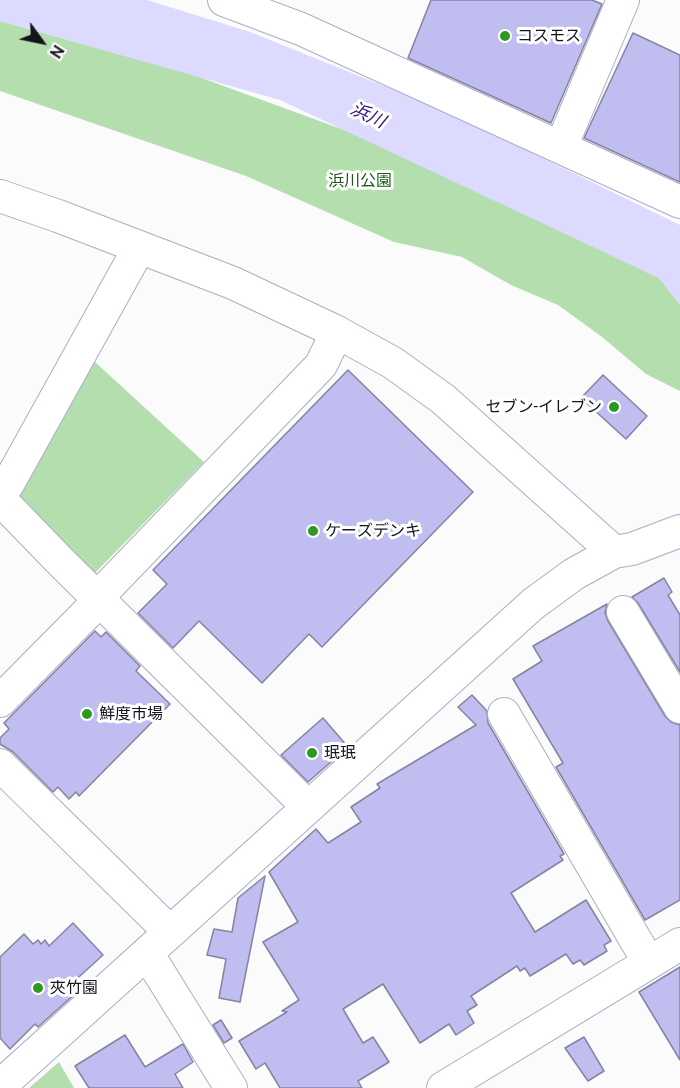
<!DOCTYPE html>
<meta charset="utf-8">
<style>
body{margin:0}
#map{position:relative;width:680px;height:1088px;overflow:hidden;background:#fbfbfb;font-family:Ubuntu,sans-serif}
canvas{display:block}
.north{position:absolute;left:12px;top:12px;width:60px;height:60px;-webkit-text-stroke:4px #fff;paint-order:stroke;rotate:123deg;font-size:16px;font-weight:700;line-height:24px;text-align:center;color:#14141e}
.north::after{content:'';display:block;margin:auto;width:21px;height:27px;background:#14141e;clip-path:polygon(50% 0,100% 100%,50% 72%,0 100%)}
</style>
<div id="map">
<canvas width="680" height="1088"></canvas>
<div class="north">N</div>
</div>
<script>
const c = document.querySelector('canvas').getContext('2d');
c.lineJoin = 'round';
function fill(path, color) {
  c.fillStyle = color;
  c.fill(path, 'evenodd');
}
function poly(rows) {
  const path = new Path2D();
  for (const r of rows) {
    path.moveTo(r[0], r[1]);
    for (let i = 2; i < r.length; i += 2) path.lineTo(r[i], r[i + 1]);
  }
  return path;
}
function stroke(path, color, width, dash) {
  c.strokeStyle = color;
  c.lineWidth = width;
  c.lineCap = dash ? 'butt' : 'round';
  c.setLineDash(dash || []);
  c.stroke(path);
}
function label(font, color, halo, rows, align = 'center') {
  c.font = font + ' Ubuntu,"Noto Sans JP",sans-serif';
  c.lineWidth = 6;
  c.setLineDash([]);
  c.textBaseline = 'middle';
  c.strokeStyle = halo;
  c.fillStyle = color;
  for (const [text, x, y, turn = 0] of rows) {
    c.save();
    c.translate(x, y);
    c.rotate((+turn || 0) * Math.PI / 180);
    c.textAlign = isNaN(turn) ? turn : align;
    if (halo) c.strokeText(text, 0, 0);
    c.fillText(text, 0, 0);
    c.restore();
  }
}
const green = poly([
 [0,21,191,74,377,142,659,278,680,304,680,391,646,374,602,337,558,305,511,285,462,257,394,242,246,176,0,91],
 [94,361,204,462,91,577,17,502,19,489],
 [59,1062,74,1088,29,1088]
]);
const water = poly([
 [0,0,147,0,250,32,446,111,680,225,680,305,659,278,280,100,0,21]
]);
const building = poly([
 [431,0,592,0,602,4,551,123,408,58,431,0],
 [633,33,680,55,680,182,584,138,633,33],
 [348,370,473,492,322,647,309,634,262,683,199,621,173,648,138,613,167,584,153,570,348,370],
 [603,375,647,416,626,439,581,398,603,375],
 [664,578,672,592,668,595,680,615,680,672,638,603,632,597,664,578],
 [607,604,605,613,608,621,665,716,671,722,680,725,680,900,645,920,556,767,563,763,513,679,542,661,533,646,607,604],
 [95,631,101,637,106,632,140,666,136,671,170,704,79,796,76,792,69,799,58,787,53,792,13,752,0,744,0,738,9,729,4,723,95,631],
 [472,695,487,711,488,723,564,854,560,856,563,860,511,893,535,932,586,900,611,941,604,945,607,951,584,965,580,960,573,964,566,954,530,976,525,968,520,971,517,966,471,996,477,1005,467,1011,474,1023,456,1035,449,1024,420,1043,383,984,343,1009,363,1043,373,1037,389,1062,358,1081,362,1088,280,1088,265,1063,256,1069,239,1041,287,1012,282,1011,299,1000,263,942,298,922,269,872,316,829,328,843,361,822,351,807,380,788,377,784,476,725,458,707,472,695],
 [323,718,348,747,308,782,281,755,323,718],
 [265,876,240,1002,219,998,226,959,207,955,214,929,232,932,238,898,265,876],
 [73,923,103,955,70,985,77,992,38,1027,35,1024,10,1049,0,1038,0,957,24,934,33,944,38,940,41,944,45,940,49,946,73,923],
 [680,967,680,1060,639,992,680,967],
 [221,1020,232,1038,224,1043,213,1025,221,1020],
 [125,1035,145,1067,183,1044,193,1062,175,1074,183,1088,89,1088,75,1066,125,1035],
 [584,1037,604,1071,588,1081,565,1048,584,1037]
]);
const minor = poly([
 [224,0,301,29,680,202],
 [561,147,623,0],
 [0,196,58,216,233,283,337,332,393,363,443,399,614,552],
 [0,493,8,484,139,248],
 [0,499,58,559,308,807],
 [623,612,680,707],
 [0,701,91,609,98,597,321,365,337,332],
 [504,714,649,963],
 [0,765,170,932],
 [147,953,231,1088],
 [0,1086,533,604,574,574,614,552,632,549,680,531],
 [443,1088,680,944]
]);
const markers = [
 [505,36,6,"#2d9822"],
 [614,407,6,"#2d9822"],
 [313,531,6,"#2d9822"],
 [87,714,6,"#2d9822"],
 [312,753,6,"#2d9822"],
 [38,988,6,"#2d9822"]
];
const poiNames = [
 ["コスモス",517,36],
 ["セブン-イレブン",602,407,"right"],
 ["ケーズデンキ",325,531],
 ["鮮度市場",99,714],
 ["珉珉",324,753],
 ["夾竹園",50,988]
];
const parkNames = [
 ["浜川公園",360,181]
];
const waterNames = [
 ["浜川",368,115,25]
];
fill(green, '#b5deaf');
fill(water, '#dcdafe');
fill(building, '#c0bdf1');
stroke(building, '#85839f', 1.5);
stroke(minor, '#adacc9', 34);
stroke(minor, '#fff', 32);
for (const [x, y, r, color] of markers) {
  const dot = new Path2D();
  dot.arc(x, y, r, 0, 2 * Math.PI);
  c.fillStyle = color;
  c.fill(dot);
  stroke(dot, '#fff', 2);
}
label('16px', '#14141e', '#fff', poiNames, 'left');
label('16px', '#1c5c16', '#fff', parkNames);
label('italic 18px', '#331778', '#fff', waterNames);
</script>
